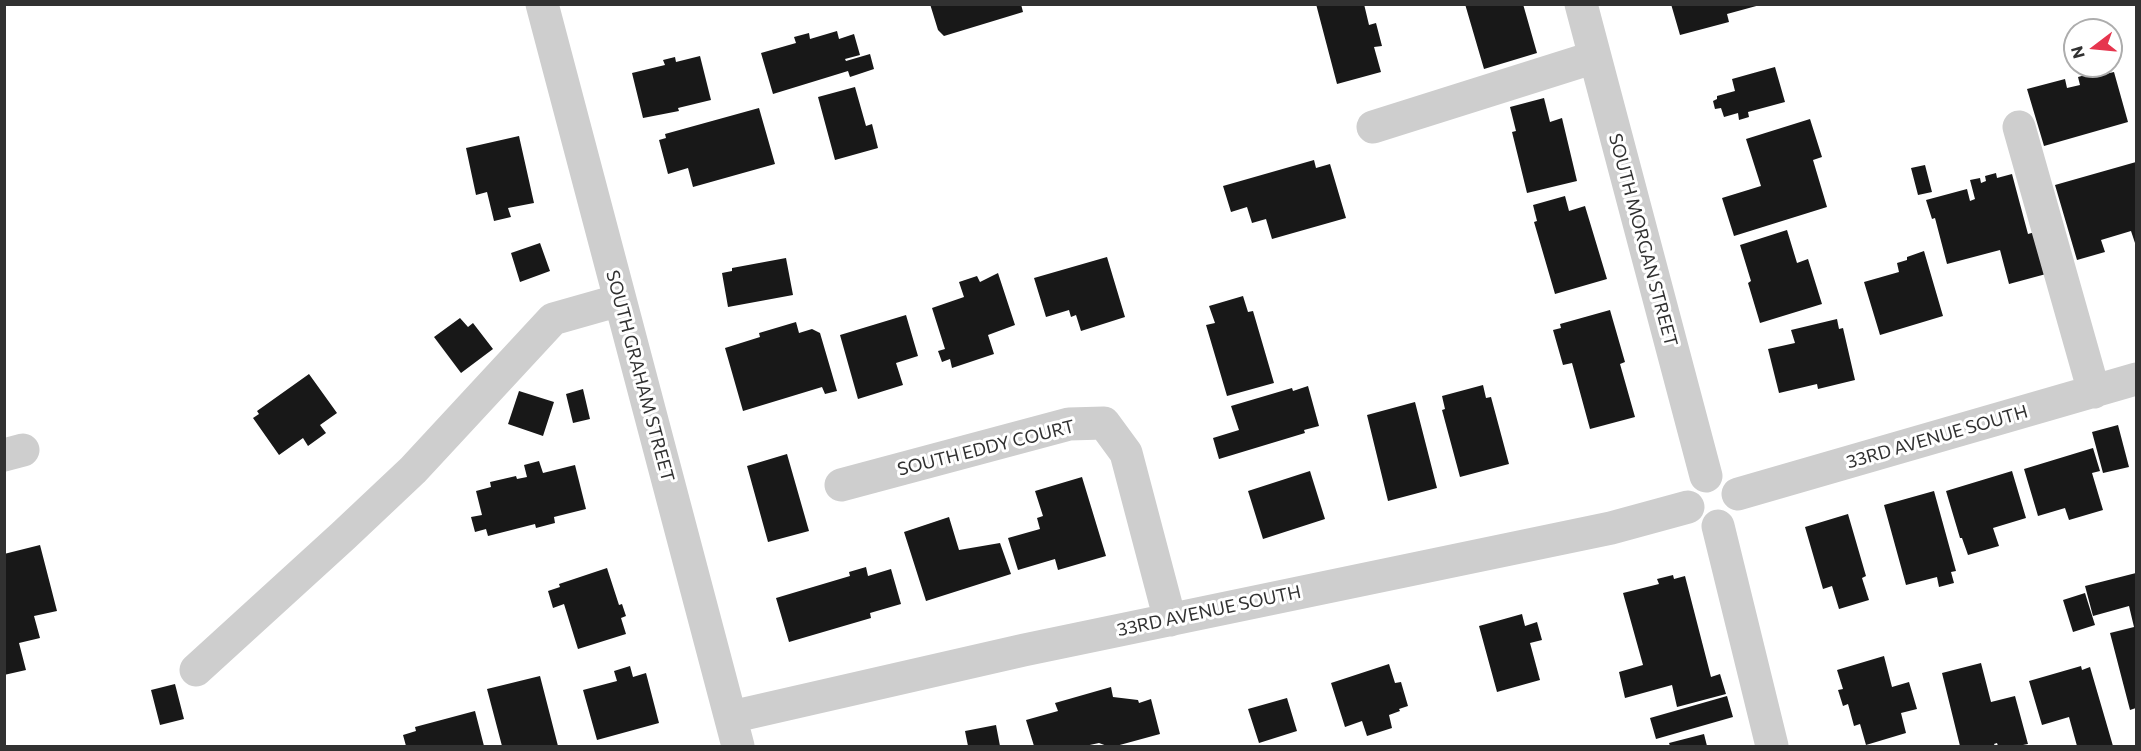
<!DOCTYPE html>
<style>
body{margin:0}
#map{position:relative;width:2141px;height:751px;overflow:hidden;background:#fff;font-family:Commissioner,sans-serif}
canvas{display:block}
.frame{position:absolute;inset:0;border:6px solid #313131;pointer-events:none}
.north{position:absolute;left:2063px;top:18px;width:60px;height:60px;box-sizing:border-box;background:#fff;border:2px solid #adadad;border-radius:50%;rotate:254deg;font-size:16px;font-weight:700;line-height:24px;text-align:center;color:#313131}
.north::after{content:'';display:block;margin:auto;width:21px;height:27px;background:#e6354e;clip-path:polygon(50% 0,100% 100%,50% 72%,0 100%)}
</style>
<div id="map">
<canvas width="2141" height="751"></canvas>
<div class="frame"></div>
<div class="north">N</div>
</div>
<script>
const c = document.querySelector('canvas').getContext('2d');
c.lineJoin = 'round';
function fill(path, color) {
  c.fillStyle = color;
  c.fill(path, 'evenodd');
}
function poly(rows) {
  const path = new Path2D();
  for (const r of rows) {
    path.moveTo(r[0], r[1]);
    for (let i = 2; i < r.length; i += 2) path.lineTo(r[i], r[i + 1]);
  }
  return path;
}
function stroke(path, color, width, dash) {
  c.strokeStyle = color;
  c.lineWidth = width;
  c.lineCap = dash ? 'butt' : 'round';
  c.setLineDash(dash || []);
  c.stroke(path);
}
function label(font, color, halo, rows, align = 'center') {
  c.font = font + ' Commissioner,sans-serif';
  c.lineWidth = 6;
  c.setLineDash([]);
  c.textBaseline = 'middle';
  c.strokeStyle = halo;
  c.fillStyle = color;
  for (const [text, x, y, turn = 0] of rows) {
    c.save();
    c.translate(x, y);
    c.rotate((+turn || 0) * Math.PI / 180);
    c.textAlign = isNaN(turn) ? turn : align;
    if (halo) c.strokeText(text, 0, 0);
    c.fillText(text, 0, 0);
    c.restore();
  }
}
const building = poly([
 [930,4,1021,4,1023,12,944,36,938,30],
 [1316,4,1364,4,1369,25,1376,23,1382,46,1374,47,1381,72,1337,84],
 [1465,4,1523,4,1537,53,1484,69],
 [1671,4,1760,4,1760,5,1727,14,1729,22,1680,35],
 [837,31,839,39,854,34,860,55,845,59,846,61,870,54,874,69,850,77,848,71,773,94,761,53,796,43,794,37,809,33,810,39],
 [700,56,711,100,678,108,679,111,643,118,632,73,665,65,663,60,675,57,676,62],
 [1775,67,1785,102,1748,112,1749,117,1739,120,1738,113,1724,117,1721,108,1715,109,1713,101,1717,99,1717,96,1735,91,1732,79],
 [2096,72,2097,76,2114,72,2128,122,2044,146,2027,89,2065,79,2067,88,2080,85,2078,77],
 [855,87,866,126,872,124,878,148,835,160,818,97],
 [1544,98,1550,122,1562,118,1577,181,1527,193,1512,132,1516,131,1510,107],
 [759,108,775,164,693,187,688,168,668,174,659,140,666,138,665,134],
 [1810,119,1822,157,1813,160,1827,207,1734,236,1722,198,1761,186,1746,139],
 [519,136,534,203,508,208,511,217,494,221,487,192,476,195,466,148],
 [1314,160,1316,168,1330,164,1346,218,1272,239,1266,219,1252,223,1247,207,1231,212,1223,186],
 [2136,162,2136,246,2131,231,2101,240,2105,252,2077,260,2055,185],
 [1925,165,1932,192,1918,195,1911,168],
 [1996,173,1997,178,2012,174,2028,234,2035,232,2046,274,2009,284,2000,250,1947,264,1935,218,1932,219,1926,200,1967,189,1970,201,1975,199,1970,180,1980,178,1981,183,1986,181,1985,176],
 [1565,196,1569,211,1585,206,1607,279,1555,294,1534,222,1537,221,1533,205],
 [1787,230,1797,263,1808,259,1822,304,1760,323,1748,283,1751,281,1740,245],
 [540,243,550,271,520,282,511,253],
 [1924,251,1943,316,1880,335,1864,282,1899,272,1897,263,1907,260,1907,257],
 [1107,257,1125,317,1081,331,1076,315,1071,317,1069,310,1046,317,1034,278],
 [786,258,793,295,728,307,722,273,732,271,732,268],
 [998,273,1015,325,988,335,994,354,952,368,950,359,942,362,938,351,945,349,932,308,964,297,959,282,977,276,980,282],
 [1243,296,1248,312,1253,311,1274,383,1227,396,1206,325,1215,323,1209,306],
 [1610,310,1625,362,1620,364,1635,417,1590,429,1572,363,1563,365,1553,330,1561,328,1560,324],
 [906,315,918,356,896,363,903,385,858,399,840,335],
 [460,318,468,327,473,323,493,349,461,373,434,337],
 [1837,319,1839,329,1843,328,1855,380,1818,389,1817,384,1779,393,1768,349,1795,343,1791,330],
 [796,322,799,333,812,329,820,333,837,391,825,394,822,387,743,411,725,348,760,337,759,333],
 [309,374,337,413,320,425,326,433,308,446,303,438,279,455,253,418,259,414,257,411],
 [1483,385,1486,398,1491,397,1509,464,1460,477,1442,410,1445,409,1442,396],
 [1308,386,1319,426,1304,430,1305,433,1219,459,1213,438,1239,430,1231,406,1292,388,1293,391],
 [583,389,590,419,573,423,566,394],
 [519,391,554,402,543,436,508,424],
 [1415,402,1437,488,1388,501,1367,415],
 [2118,425,2129,467,2103,473,2092,432],
 [2093,448,2100,471,2092,473,2103,510,2069,520,2065,508,2038,516,2024,469],
 [787,454,809,531,768,542,747,466],
 [539,461,543,473,575,465,586,509,554,517,555,523,536,528,535,524,488,536,486,529,475,532,471,517,482,515,476,491,491,487,490,482,516,476,517,479,527,477,524,465],
 [1310,471,1325,519,1263,539,1248,491],
 [2012,471,2026,518,1993,528,1999,546,1968,555,1962,538,1960,538,1946,491],
 [1082,477,1106,556,1058,570,1055,559,1018,570,1008,538,1040,529,1037,518,1043,516,1035,491],
 [1934,491,1956,571,1951,572,1954,583,1939,587,1937,577,1906,585,1884,505],
 [1848,514,1866,576,1862,578,1869,600,1839,609,1832,586,1823,589,1805,527],
 [949,517,959,550,1000,543,1011,574,926,601,904,532],
 [40,545,57,611,34,616,40,638,19,643,26,670,4,675,4,554],
 [866,567,868,576,891,569,901,604,870,613,871,618,789,642,776,598,850,576,849,572],
 [607,568,619,605,622,604,626,616,621,618,626,634,578,649,564,604,553,608,548,591,560,587,559,584],
 [2136,573,2136,708,2130,710,2110,633,2134,627,2129,606,2093,616,2085,586],
 [1673,575,1674,579,1685,576,1711,677,1720,674,1726,694,1677,707,1672,685,1625,698,1619,672,1643,665,1623,593,1659,584,1657,579],
 [2085,593,2095,625,2073,632,2063,600],
 [1522,614,1525,626,1537,622,1542,640,1530,643,1540,680,1497,692,1479,626],
 [1884,656,1892,687,1909,682,1917,709,1901,713,1906,733,1866,745,1860,724,1854,726,1848,704,1843,706,1838,690,1843,689,1837,670],
 [1981,663,1991,702,2015,696,2028,744,2018,746,1998,746,1997,743,1994,744,1995,746,1960,746,1942,673],
 [1389,664,1395,683,1401,682,1408,706,1399,709,1400,711,1389,715,1392,728,1367,736,1362,721,1345,727,1331,683],
 [630,666,633,677,646,673,659,723,597,740,583,690,617,681,614,671],
 [2081,666,2082,670,2090,667,2113,746,2077,746,2069,717,2042,725,2029,681],
 [540,676,558,746,502,746,487,689],
 [175,684,184,719,160,725,151,690],
 [1111,687,1113,697,1138,700,1139,703,1151,699,1160,734,1116,746,1107,746,1099,743,1085,746,1034,746,1026,720,1058,711,1055,703],
 [1727,696,1733,717,1656,739,1650,718],
 [1287,698,1297,731,1259,743,1248,709],
 [475,711,484,746,406,746,403,735,416,731,415,727],
 [996,725,1000,746,968,746,965,731],
 [1704,734,1707,746,1670,746,1669,743]
]);
const minor = poly([
 [542,4,738,746],
 [1581,4,1706,476],
 [1373,127,1595,57],
 [2019,127,2094,392],
 [4,455,23,450],
 [841,485,1069,424,1104,423,1126,453,1170,620],
 [1738,494,2136,379],
 [1718,526,1772,746],
 [196,670,343,536,413,470,553,319,620,300],
 [731,717,1024,650,1611,528,1688,507]
]);
const streetNames = [
 ["SOUTH MORGAN STREET",1643,240,75],
 ["SOUTH GRAHAM STREET",640,376,75],
 ["33RD AVENUE SOUTH",1937,437,-16],
 ["SOUTH EDDY COURT",986,448,-14],
 ["33RD AVENUE SOUTH",1209,611,-12]
];
fill(building, '#181818');
stroke(minor, '#cecece', 33);
label('18px', '#313131', '#fff', streetNames);
</script>
